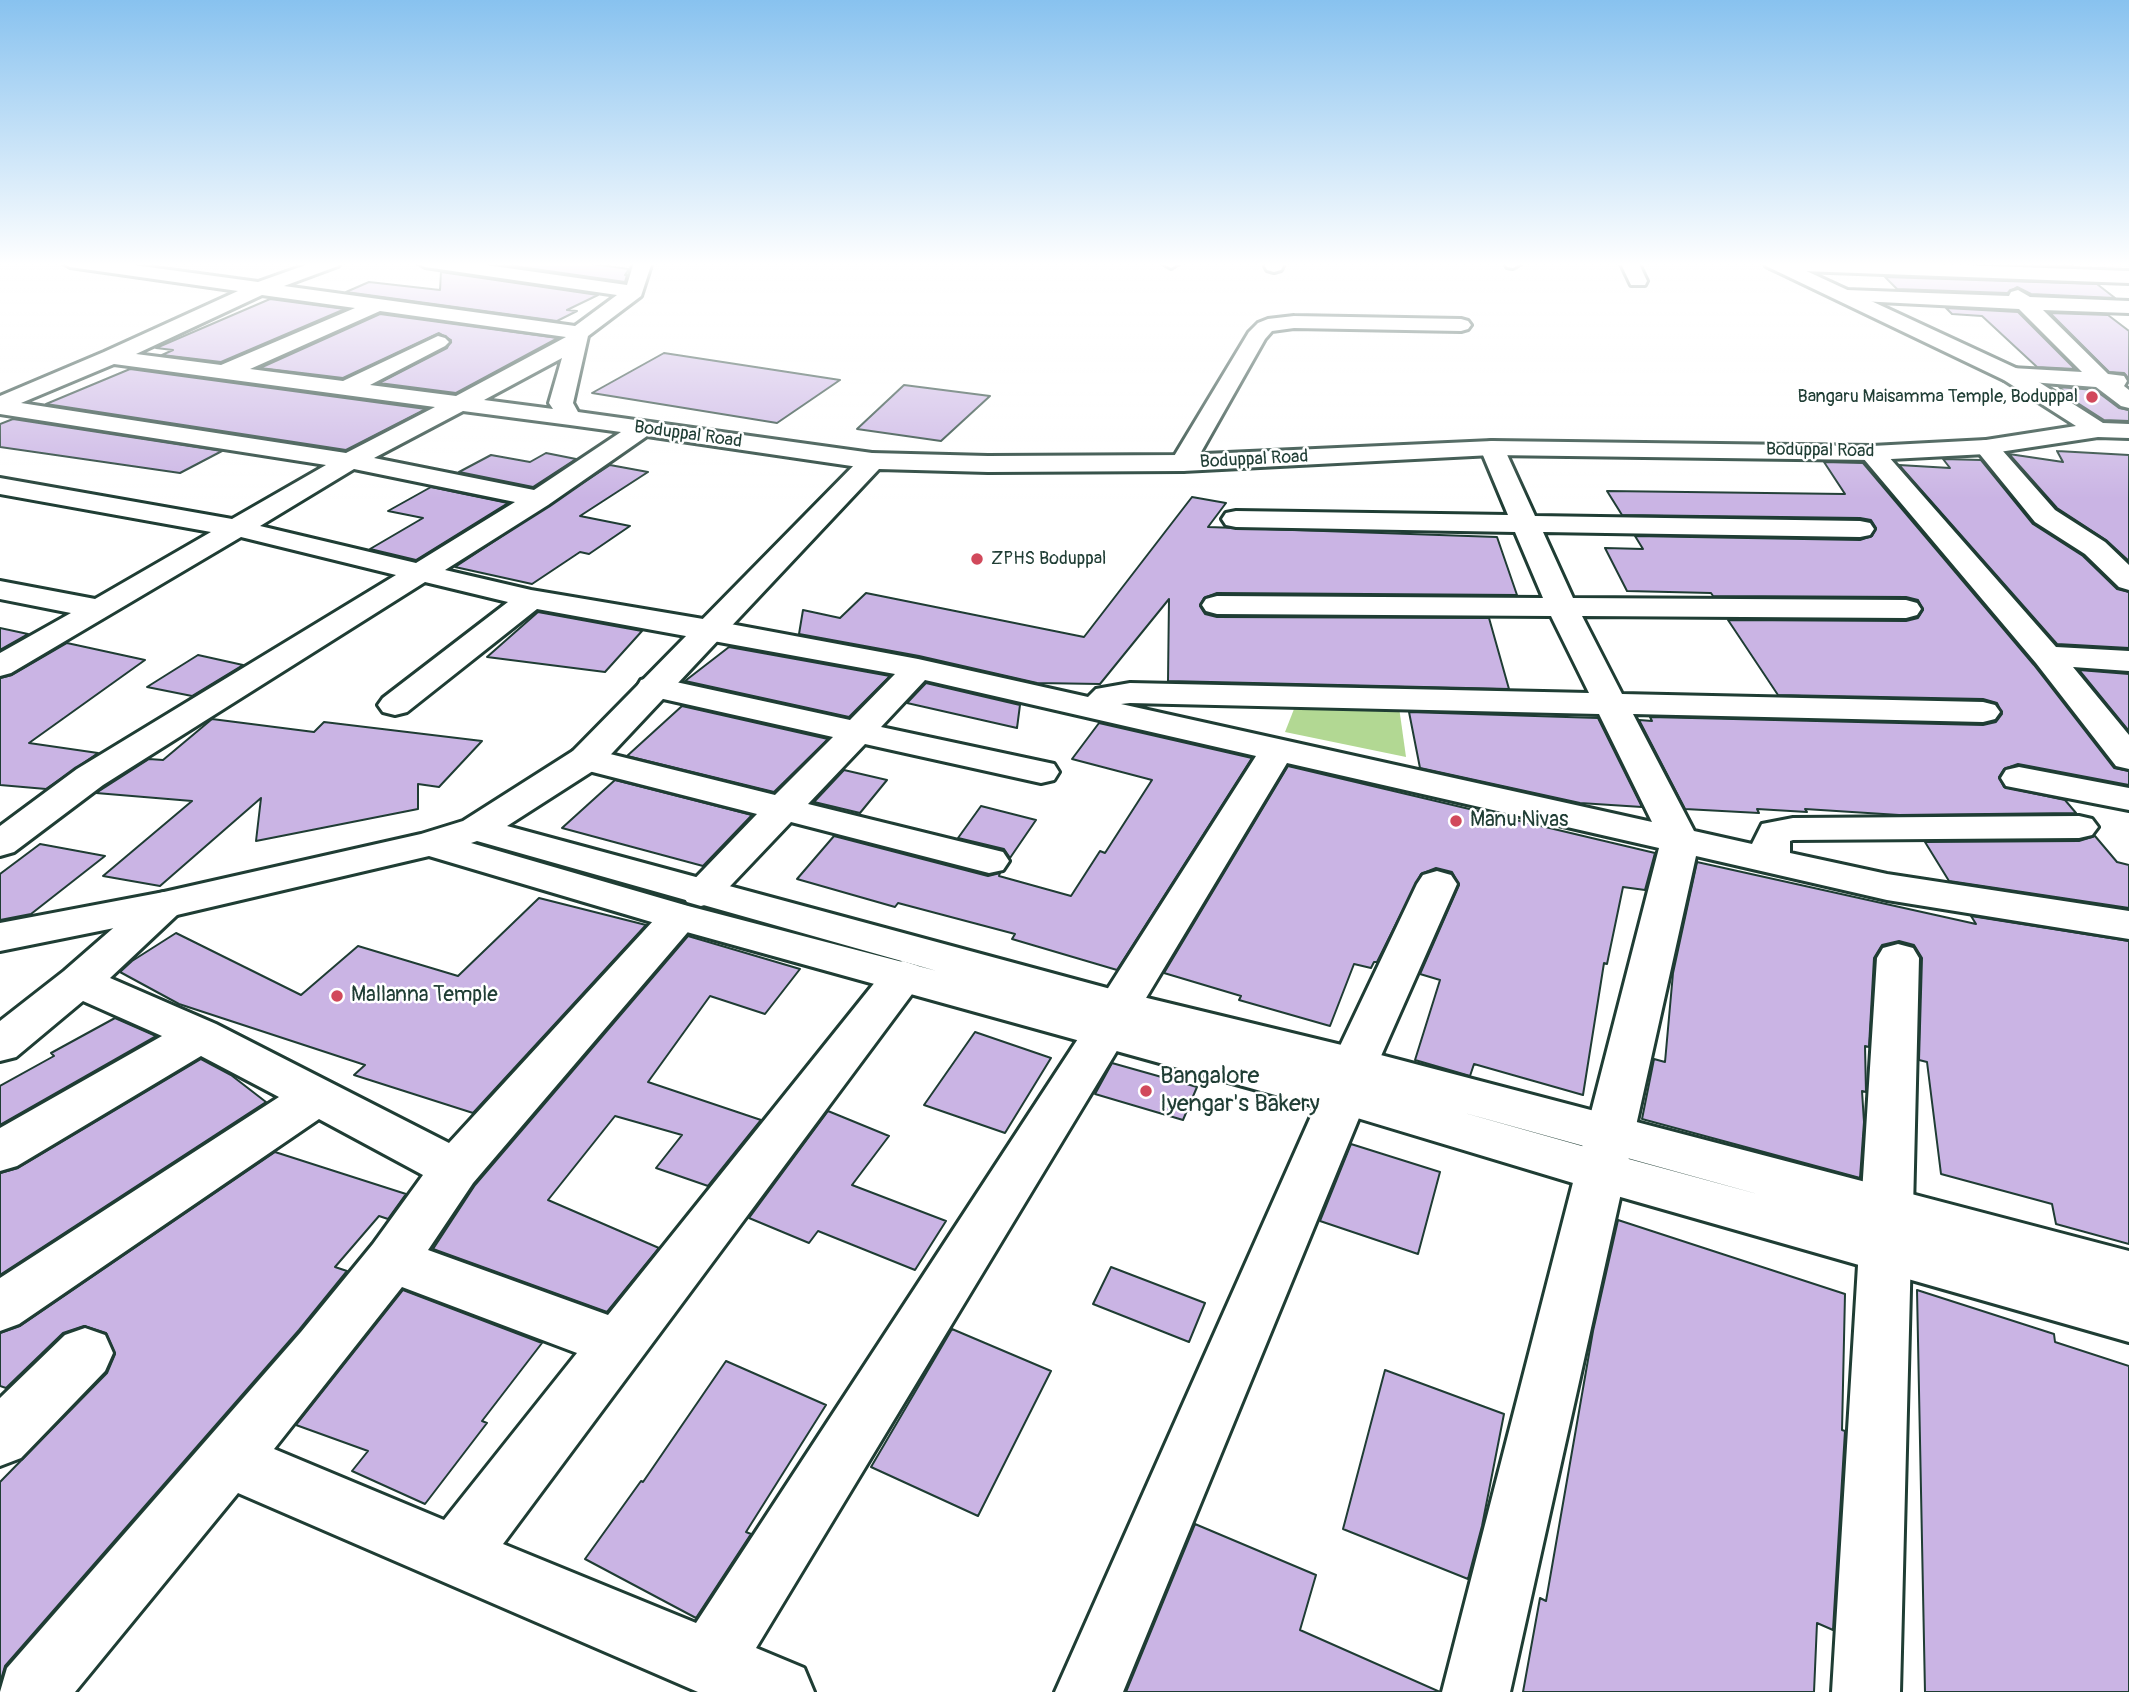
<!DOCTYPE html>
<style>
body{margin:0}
canvas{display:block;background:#fff}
</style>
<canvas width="2129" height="1692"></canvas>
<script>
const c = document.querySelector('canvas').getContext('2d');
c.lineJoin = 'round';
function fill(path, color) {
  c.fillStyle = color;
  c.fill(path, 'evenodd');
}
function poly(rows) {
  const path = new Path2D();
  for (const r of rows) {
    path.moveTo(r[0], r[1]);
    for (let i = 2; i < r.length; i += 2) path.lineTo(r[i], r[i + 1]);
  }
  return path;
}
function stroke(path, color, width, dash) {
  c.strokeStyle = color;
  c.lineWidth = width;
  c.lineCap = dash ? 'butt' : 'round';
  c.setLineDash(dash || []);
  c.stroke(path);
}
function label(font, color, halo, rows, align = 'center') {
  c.font = font + ' Pangolin,sans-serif';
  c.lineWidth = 5;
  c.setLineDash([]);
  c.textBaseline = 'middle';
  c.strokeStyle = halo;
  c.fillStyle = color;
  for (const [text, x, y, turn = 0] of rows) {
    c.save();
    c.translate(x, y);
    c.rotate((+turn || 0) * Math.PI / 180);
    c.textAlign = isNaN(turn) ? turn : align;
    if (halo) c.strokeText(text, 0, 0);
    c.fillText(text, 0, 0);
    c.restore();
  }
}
const green = poly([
 [1296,704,1399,707,1406,757,1285,732]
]);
const building = poly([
 [486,262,579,262,629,269,625,275,627,275,625,282,486,262],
 [1959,262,2067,262,2073,266,1959,262],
 [441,272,598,295,567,310,577,311,557,321,346,292,369,282,440,290,441,272],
 [1885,277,2097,284,2115,298,2031,294,2017,287,2007,293,1897,289,1885,277],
 [270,299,345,309,221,362,162,355,173,350,156,348,270,299],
 [1946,308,2018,312,2075,369,2037,367,1982,316,1952,314,1946,308],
 [2050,313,2108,315,2129,331,2129,379,2124,373,2109,372,2050,313],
 [380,314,558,338,456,393,379,383,447,348,451,340,439,333,343,378,260,368,380,314],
 [664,353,840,380,777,423,592,393,664,353],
 [130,369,426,409,346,450,46,404,130,369],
 [904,385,990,396,941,441,857,429,904,385],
 [2059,387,2095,390,2119,408,2129,410,2129,421,2104,420,2076,402,2059,387],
 [13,419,222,451,180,473,0,447,0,424,13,419],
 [2057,451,2129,455,2129,561,2106,540,2057,508,2009,454,2063,462,2057,451],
 [546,453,576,459,533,487,459,472,491,455,530,462,546,453],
 [1943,459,1981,460,2033,524,2083,556,2117,589,2129,592,2129,648,2057,644,1899,465,1950,468,1943,459],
 [1824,462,1863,463,2034,665,2114,768,2129,771,2129,785,2018,764,2004,769,1999,777,2004,787,2065,800,2076,813,1899,815,1805,809,1807,812,1757,809,1759,813,1685,809,1639,720,1652,721,1650,717,1983,725,1996,722,2002,714,1997,703,1983,699,1778,695,1728,620,1906,621,1918,618,1923,610,1918,600,1906,597,1713,596,1711,593,1627,591,1605,548,1643,549,1635,536,1860,540,1872,536,1876,528,1871,520,1860,518,1622,515,1607,491,1845,494,1824,462],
 [610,465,648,472,580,516,630,526,589,554,580,552,532,584,455,567,610,465],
 [431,487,508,503,416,560,370,549,423,518,388,511,431,487],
 [1192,497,1226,503,1208,527,1497,537,1517,595,1217,593,1204,598,1200,606,1205,614,1217,617,1489,618,1509,689,1168,681,1169,599,1100,684,1037,683,919,656,799,634,803,610,840,618,866,593,1084,637,1192,497],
 [538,612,642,631,605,672,487,657,538,612],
 [0,628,28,634,0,650,0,628],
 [67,643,145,660,29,743,98,753,46,789,0,785,0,678,12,675,67,643],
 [729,647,890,676,849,717,685,681,729,647],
 [198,655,243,665,192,696,147,687,198,655],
 [2079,670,2129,674,2129,731,2079,670],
 [926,683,1020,705,1017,728,907,703,926,683],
 [682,706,828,739,774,792,627,756,682,706],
 [1409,712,1598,718,1642,807,1580,803,1420,768,1409,712],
 [212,719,314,732,324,722,482,741,439,787,418,784,418,809,256,841,261,798,160,886,103,876,192,801,96,793,149,759,163,760,212,719],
 [1099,723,1252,758,1117,970,1012,939,1015,934,898,903,895,907,797,879,834,836,988,876,1000,873,999,876,1071,896,1100,851,1105,853,1152,780,1072,759,1099,723],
 [1288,766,1655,853,1645,890,1623,887,1607,964,1604,963,1583,1095,1474,1064,1470,1076,1415,1060,1440,980,1420,974,1459,885,1452,872,1436,868,1421,874,1377,962,1374,962,1371,968,1354,964,1330,1026,1239,1000,1241,996,1164,973,1288,766],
 [844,770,887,780,860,813,814,802,844,770],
 [615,780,752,815,703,866,562,828,615,780],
 [981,806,1036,820,1010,858,1004,849,958,838,981,806],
 [2095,836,2117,862,2129,865,2129,908,1949,881,1925,842,2079,841,2095,836],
 [40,844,105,856,31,914,0,920,0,874,40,844],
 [1697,862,1976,924,1971,916,2129,941,2129,1244,2056,1224,2052,1204,1941,1174,1927,1062,1919,1060,1922,958,1914,945,1899,941,1882,945,1874,958,1869,1047,1865,1046,1866,1092,1862,1091,1864,1122,1860,1178,1642,1119,1654,1059,1665,1062,1673,973,1697,862],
 [539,898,646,925,473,1113,354,1075,365,1065,179,1004,120,972,132,961,176,933,301,995,358,946,458,976,539,898],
 [688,936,800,969,765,1014,710,996,648,1082,761,1120,708,1186,656,1168,682,1135,615,1116,548,1200,659,1248,607,1312,433,1249,475,1185,688,936],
 [115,1018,156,1036,0,1125,0,1086,54,1056,51,1053,115,1018],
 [975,1032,1051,1058,1005,1133,924,1105,975,1032],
 [201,1059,231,1075,266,1102,0,1275,0,1173,18,1168,201,1059],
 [1112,1063,1197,1087,1183,1120,1095,1094,1112,1063],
 [828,1111,889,1136,852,1185,946,1221,915,1270,818,1231,809,1243,749,1218,828,1111],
 [1351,1144,1440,1172,1418,1254,1320,1221,1351,1144],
 [275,1152,406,1194,388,1219,379,1216,335,1267,347,1271,299,1330,5,1666,0,1683,0,1482,107,1373,115,1354,106,1333,84,1326,63,1333,6,1388,0,1386,0,1333,20,1326,275,1152],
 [1618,1220,1845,1294,1842,1430,1845,1431,1833,1630,1817,1623,1814,1692,1523,1692,1540,1598,1546,1601,1593,1331,1618,1220],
 [1111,1267,1205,1303,1189,1342,1093,1304,1111,1267],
 [403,1290,542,1343,482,1421,487,1423,425,1504,352,1471,368,1451,296,1425,403,1290],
 [1917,1290,2054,1334,2055,1342,2129,1366,2129,1692,1925,1692,1917,1290],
 [952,1329,1051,1371,978,1516,871,1467,952,1329],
 [726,1361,826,1405,746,1532,751,1534,696,1618,585,1559,641,1481,643,1482,726,1361],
 [1385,1370,1504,1414,1482,1526,1468,1579,1343,1529,1385,1370],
 [1195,1524,1316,1575,1300,1630,1440,1692,1126,1692,1195,1524]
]);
const street = poly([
 [61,262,112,262,258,282,314,262,341,262,338,266,284,286,575,326,617,295,425,267,416,262,465,262,627,285,634,262,652,262,641,296,588,336,573,403,578,412,872,453,881,456,885,461,881,466,872,469,647,436,548,505,445,570,531,590,709,620,918,659,1088,697,1096,689,1130,683,1589,693,1551,616,1217,614,1206,611,1202,605,1206,599,1217,596,1543,598,1515,532,1236,527,1226,525,1222,519,1226,513,1236,511,1508,515,1480,448,1483,443,1492,441,1501,443,1504,448,1535,516,1860,521,1870,523,1874,529,1870,535,1860,537,1543,532,1573,598,1906,600,1917,603,1921,609,1917,615,1906,618,1582,616,1622,694,1983,702,1995,705,2000,712,1995,719,1983,722,1633,714,1694,831,1752,844,1762,824,1793,818,2079,816,2092,819,2098,827,2092,835,2079,838,1793,840,1790,841,1790,853,1887,874,2129,911,2129,939,1887,900,1696,856,1510,1692,1442,1692,1659,848,1287,763,1134,1018,1121,1022,1127,1033,1121,1044,756,1648,804,1668,814,1692,698,1692,238,1493,75,1692,0,1692,7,1668,301,1332,373,1244,423,1175,319,1119,19,1324,0,1331,0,1278,279,1097,201,1056,17,1166,0,1171,0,1128,162,1036,83,1001,16,1057,0,1061,0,1021,64,971,150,896,164,892,178,896,184,905,178,914,110,978,216,1024,449,1143,665,908,679,904,693,908,699,917,693,926,473,1183,428,1250,608,1315,888,966,903,961,918,966,925,976,918,986,503,1544,696,1623,1089,1022,1102,1018,1096,1007,1256,756,925,680,881,727,1054,764,1059,772,1054,780,1041,783,865,744,808,804,1003,852,1009,861,1003,870,989,873,791,822,715,902,701,906,687,902,681,893,757,814,573,767,568,759,573,751,586,748,775,795,833,737,641,694,637,687,641,680,653,677,850,720,895,674,537,609,407,712,395,715,383,712,378,705,383,698,508,602,425,582,103,785,14,852,0,856,0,826,77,769,396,575,241,537,11,673,0,676,0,653,71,613,0,599,0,581,95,599,211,532,0,494,0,478,232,519,326,465,0,414,0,396,104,352,238,291,70,267,61,262],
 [262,295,355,308,221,365,136,354,262,295],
 [380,311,566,337,456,396,370,385,445,346,449,342,445,338,438,336,343,381,250,369,380,311],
 [562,358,549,403,553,409,484,400,562,358],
 [114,364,435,407,346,453,21,403,114,364],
 [463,411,570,425,621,432,534,490,374,458,463,411],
 [354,469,515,502,416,563,260,526,354,469],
 [1130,703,1599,714,1652,822,1121,704,1130,703],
 [402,1287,577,1353,444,1520,274,1449,402,1287],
 [1181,262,1171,268,1162,263,1162,262,1181,262],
 [1267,262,1285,262,1281,270,1274,272,1267,270,1265,266,1267,262],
 [1504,262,1522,262,1522,263,1513,268,1507,267,1504,262],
 [1620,262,1638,262,1647,281,1645,285,1631,285,1620,262],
 [1768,262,1879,262,2129,271,2129,283,1776,270,1770,268,1768,262],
 [1847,290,2009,296,2011,292,2018,290,2030,297,2129,301,2129,313,2043,310,2108,374,2124,376,2127,381,2124,386,2129,390,2129,408,2121,406,2096,387,2004,380,2001,375,2004,370,2012,368,2082,372,2019,309,1840,300,1837,296,1847,290],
 [1294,316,1461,319,1468,321,1471,325,1468,329,1461,331,1294,328,1272,331,1265,339,1192,468,1183,471,1174,468,1170,463,1249,332,1258,323,1268,319,1294,316],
 [1986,440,1995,442,2055,510,2105,542,2129,565,2129,590,2119,587,2085,554,2035,522,1974,447,1977,442,1986,440],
 [1872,446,1881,448,2056,647,2129,651,2129,671,2073,667,2129,735,2129,769,2116,766,2036,663,1863,458,1860,453,1863,448,1872,446],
 [2019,767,2129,788,2129,810,2006,786,2001,778,2006,770,2019,767],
 [1437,871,1451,875,1457,884,1377,1065,1370,1077,1355,1082,1361,1083,1368,1096,1123,1692,1055,1692,1320,1096,1327,1083,1343,1079,1338,1077,1331,1065,1417,884,1423,875,1437,871],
 [1898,944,1913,948,1919,958,1913,1209,1905,1224,1890,1229,1904,1233,1911,1249,1900,1692,1832,1692,1859,1249,1866,1233,1882,1228,1869,1224,1861,1209,1877,958,1883,948,1898,944],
 [85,1328,105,1335,113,1353,105,1371,21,1458,0,1466,0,1398,65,1335,85,1328]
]);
const secondary = poly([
 [1763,262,1787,262,2020,370,2103,423,2129,424,2129,438,2098,437,1986,454,1872,460,1492,455,1183,471,988,472,879,469,599,767,507,826,1118,991,1354,1048,2129,1251,2129,1342,1603,1192,1344,1114,665,926,429,856,164,918,0,951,0,923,164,892,421,834,463,821,573,751,863,456,872,453,988,456,1183,455,1492,441,1872,446,1986,440,2076,426,2004,380,1766,266,1763,262],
 [477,841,937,971,688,906,471,843,477,841],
 [1461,1112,1761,1195,1603,1152,1461,1112]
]);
const markers = [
 [2092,397,7,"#d1495b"],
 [977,559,7,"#d1495b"],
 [1456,821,7,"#d1495b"],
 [337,996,7,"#d1495b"],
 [1146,1091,7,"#d1495b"]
];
const farPoinames = [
 ["Bangaru Maisamma Temple, Boduppal",2078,397],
 ["ZPHS Boduppal",991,559,"left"]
];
const farStreetnames = [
 ["Boduppal Road",688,435,8],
 ["Boduppal Road",1820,451,1],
 ["Boduppal Road",1254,460,-3]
];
const poiNames = [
 ["Manu Nivas",1470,821],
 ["Mallanna Temple",351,996]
];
const nearPoinames = [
 ["Bangalore",1160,1077],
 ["Iyengar's Bakery",1160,1105]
];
fill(green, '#b2d893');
fill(building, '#cab4e4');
stroke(building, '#1f3d34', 2);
stroke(street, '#1f3d34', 6);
stroke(secondary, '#1f3d34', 6);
fill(street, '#fff');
fill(secondary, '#fff');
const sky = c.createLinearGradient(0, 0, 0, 499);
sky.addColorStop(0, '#88c2ef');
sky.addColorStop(0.53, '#fff');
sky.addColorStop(1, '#ffffff00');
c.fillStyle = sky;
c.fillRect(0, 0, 2129, 499);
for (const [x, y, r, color] of markers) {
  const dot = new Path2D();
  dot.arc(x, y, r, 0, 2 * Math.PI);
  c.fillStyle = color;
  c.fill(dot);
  stroke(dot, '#fff', 2.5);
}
label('18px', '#1f3d34', '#fff', farPoinames, 'right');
label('18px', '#1f3d34', '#fff', farStreetnames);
label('21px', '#1f3d34', '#fff', poiNames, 'left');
label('24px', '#1f3d34', '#fff', nearPoinames, 'left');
</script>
